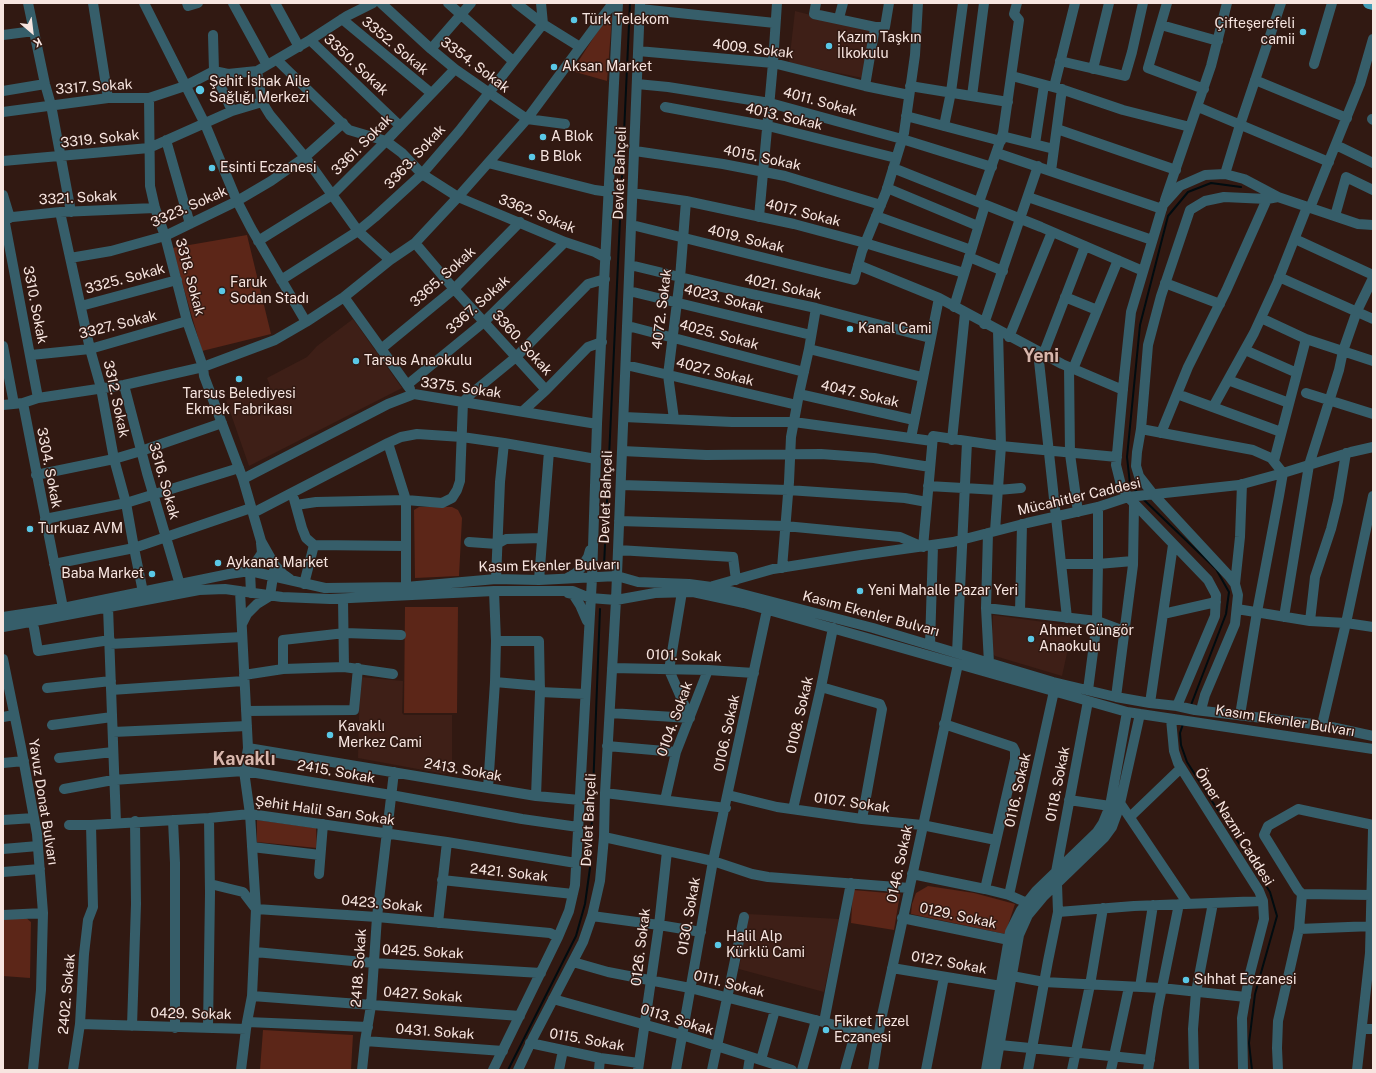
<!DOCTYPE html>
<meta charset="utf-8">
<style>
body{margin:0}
#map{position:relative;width:1376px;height:1073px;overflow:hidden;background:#311912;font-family:"Public Sans",sans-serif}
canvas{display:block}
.frame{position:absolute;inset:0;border:4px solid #f7e5e0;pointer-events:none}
.north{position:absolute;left:12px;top:12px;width:40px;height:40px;-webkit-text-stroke:3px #311912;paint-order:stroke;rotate:152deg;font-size:11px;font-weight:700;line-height:16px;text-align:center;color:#f7e5e0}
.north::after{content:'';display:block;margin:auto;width:14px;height:18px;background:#f7e5e0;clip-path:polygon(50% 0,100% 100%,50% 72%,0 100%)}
</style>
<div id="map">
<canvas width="1376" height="1073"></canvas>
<div class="frame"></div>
<div class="north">K</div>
</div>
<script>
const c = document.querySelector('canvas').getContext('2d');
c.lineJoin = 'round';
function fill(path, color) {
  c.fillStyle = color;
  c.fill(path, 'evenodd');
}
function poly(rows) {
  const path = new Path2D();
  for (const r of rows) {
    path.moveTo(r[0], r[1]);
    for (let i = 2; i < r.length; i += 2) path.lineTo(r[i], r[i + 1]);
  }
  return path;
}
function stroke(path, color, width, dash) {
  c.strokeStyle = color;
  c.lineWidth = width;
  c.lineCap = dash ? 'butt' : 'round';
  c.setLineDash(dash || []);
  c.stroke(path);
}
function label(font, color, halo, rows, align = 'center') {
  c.font = font + ' "Public Sans",sans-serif';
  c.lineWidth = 3;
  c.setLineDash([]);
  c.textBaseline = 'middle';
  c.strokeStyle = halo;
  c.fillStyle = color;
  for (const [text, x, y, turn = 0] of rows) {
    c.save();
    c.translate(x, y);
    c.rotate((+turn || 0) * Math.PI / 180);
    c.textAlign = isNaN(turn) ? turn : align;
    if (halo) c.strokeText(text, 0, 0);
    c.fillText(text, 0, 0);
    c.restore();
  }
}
const built = poly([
 [795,11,870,30,863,78,789,63],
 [353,319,402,388,249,466,226,400,270,386,267,378,307,357,317,346],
 [993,615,1073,626,1062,676,995,656,991,652],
 [360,677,403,681,402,713,404,715,452,715,452,767,445,774,358,758],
 [748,914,839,919,824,992,739,969]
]);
const green = poly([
 [612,17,607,81,572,71,603,23,608,18],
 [247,235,271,334,202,351,172,248],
 [419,507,452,507,458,510,462,518,459,576,415,578,414,510],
 [405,607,458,607,457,713,404,713],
 [257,820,316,828,317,848,257,842],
 [928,886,974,893,1015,904,1005,934,911,914,912,904,916,893],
 [853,890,900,894,894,930,851,923],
 [25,917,31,922,30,978,3,976,3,918],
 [263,1030,353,1035,351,1070,260,1070]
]);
const stream = poly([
 [1137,492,1130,484,1127,457,1140,325,1168,216,1188,192,1211,183,1241,187],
 [1143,499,1216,569,1229,592,1226,614,1191,705],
 [604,566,630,3],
 [1183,724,1180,733,1181,745,1187,762,1270,892,1277,916,1255,994,1249,1043,1252,1070],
 [508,1070,576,936,585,904,590,868,600,609]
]);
const minor = poly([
 [28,3,45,84,51,105,71,212],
 [93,3,108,98],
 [144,3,205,124,237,201,251,228,306,322],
 [187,3,188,6,198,3],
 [233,3,267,65],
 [275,3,299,47],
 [381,3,431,49,455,69,527,119,565,124],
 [448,3,513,61],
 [516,3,543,24,580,47],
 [816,3,814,14,875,27,885,27,889,3],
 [1167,3,1148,68,1204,89],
 [640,9,775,23],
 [839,18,843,3],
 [342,19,431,93],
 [1161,25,1218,41],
 [3,35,34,31],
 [213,35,214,71,232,111],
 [310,40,400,126],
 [431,49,471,3],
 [638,51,773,63,865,86,909,95],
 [277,60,349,130,386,141,402,153,422,174,458,197,565,242,595,252,606,258],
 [1060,61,1125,76,1132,52,1143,3],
 [1314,64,1332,3],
 [1093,69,1109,3],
 [257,71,262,102,270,115,305,157,358,231,390,260],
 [1012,76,1064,90,1123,110,1190,127],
 [1255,80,1347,118],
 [637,84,668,87,770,103,902,139,992,167],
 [865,86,875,27],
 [910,86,1008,102],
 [1054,87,1075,3],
 [3,91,45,84],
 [972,96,984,3],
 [665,107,768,126,896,158],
 [1198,107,1329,162],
 [3,112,108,98,149,98,185,86,214,71,228,74,257,71,310,40,347,16,373,3],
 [906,116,1001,141],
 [1372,119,1373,120],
 [944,126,951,92,963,3],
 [1057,129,1176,170],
 [1002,136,1054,149],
 [166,140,190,224],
 [1035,144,1044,85],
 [1336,145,1373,163],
 [635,151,723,164,785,176,881,205],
 [997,153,1162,209],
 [3,161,149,148,232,111,262,102],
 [488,163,595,190,610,192],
 [893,168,1041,227,1143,271],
 [1051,171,1062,89],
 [1225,174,1240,125,1281,3],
 [887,188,978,226],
 [633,193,686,201,794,224,865,243,964,273],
 [3,195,10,218],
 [1028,197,1152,240],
 [1165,200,1211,66,1227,3],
 [979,202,1003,133,1019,20,1014,14,1017,3],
 [1310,208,1360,84,1373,39],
 [60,212,90,349,101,388,114,459,126,503,134,548,143,592],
 [876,216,971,250],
 [1335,216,1346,177,1373,190],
 [759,217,773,63,777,3],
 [3,218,60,212,155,208],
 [4,218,38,398],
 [632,225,854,280,862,251,886,192,904,133,915,55,918,3],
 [1295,239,1373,275],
 [258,241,332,195,386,141,455,69],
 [415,243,454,289,546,390],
 [969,257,1003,271],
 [70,258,111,251,165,236,237,201,271,181,305,157,343,123],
 [630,265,738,291,816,308,930,338],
 [858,265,939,298,1062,364,1123,390],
 [1279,277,1373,319],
 [281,280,358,231,375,217,422,174,459,131,543,24,541,3],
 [1165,283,1220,304],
 [629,291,811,335],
 [344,297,410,389],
 [1065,297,1097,310],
 [81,306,177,280],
 [954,307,985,205],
 [1261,318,1306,339,1373,361],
 [984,324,1038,166],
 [628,326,804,372],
 [1009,337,1052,232],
 [3,346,14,404],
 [381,349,454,289,520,222],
 [809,349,922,377],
 [1245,350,1297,373],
 [1038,352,1067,618],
 [31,355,90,349,187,321],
 [1043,355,1085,246],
 [626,365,797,405],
 [1069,367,1070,454,1078,512],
 [1073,369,1118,260],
 [1228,380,1289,403],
 [124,385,147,473,180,585],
 [407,385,484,322,565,242],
 [1306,393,1373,414],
 [799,394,914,420],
 [1177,394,1281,432],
 [23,403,63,608],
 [3,405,23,403,38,398,124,385,203,367,187,321,165,236,155,208,150,186,149,98],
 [1213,407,1254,333,1277,283,1307,207],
 [523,411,546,390,588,347,602,342],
 [624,417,732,422,794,422,932,441],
 [674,419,668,375,680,278,686,201],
 [1141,429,1253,450,1271,458,1283,473,1279,496,1257,612,1240,715],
 [1161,433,1188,367,1226,291,1267,199],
 [911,438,939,298],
 [952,440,965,313],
 [388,443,406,500,406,587],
 [622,451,706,455,821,454,874,458,930,467],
 [1274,461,1306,339],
 [36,475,114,459,141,451,222,423],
 [243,479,388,404,414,394,597,424],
 [621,485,788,490,905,498,927,502],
 [928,486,998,490,1021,488],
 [294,499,302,528,306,538,314,545,406,546],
 [296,505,316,502,406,500,442,503,452,498,457,490,460,481,463,402,472,393,516,357,588,284,605,279],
 [253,513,388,443,401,437,417,434,462,437,504,443,596,459],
 [45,519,126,503,239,468],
 [619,521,785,526,900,537,923,547,933,436,1001,446,1117,457],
 [995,531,1001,446,998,331],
 [988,533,986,608,989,663],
 [469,542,497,544,506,539,542,538],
 [618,550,733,557,736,580],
 [54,564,134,548,251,508],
 [1061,564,1098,564,1133,561],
 [782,568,789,482,791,437,799,394,809,349,816,308],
 [567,578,576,573,581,568,588,557,590,550],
 [290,579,283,574,274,564,261,541,243,479,204,376,203,367,275,340,306,322,344,297,390,260,415,243,458,197,527,119,610,7,618,3],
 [496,579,500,482,504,443],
 [539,580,549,451],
 [304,584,314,545],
 [1235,584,1240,537,1242,484],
 [713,586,773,569,861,555,953,542,1027,523,1098,507,1128,497,1239,485,1283,473,1351,452,1373,447],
 [240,591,248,748,244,771,250,814,256,909,252,996,247,1022],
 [251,593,250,571,262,553,261,543],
 [568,593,573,594,580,605,587,621],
 [343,599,344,667],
 [108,607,116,823],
 [986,608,1097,621,1124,631],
 [1237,609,1310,621,1346,623,1373,627],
 [1020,612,1022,524],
 [1163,614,1216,602],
 [3,617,63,608,229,574,250,571,325,588,406,587,496,579,539,580,617,576,638,582,689,584,719,588,873,628,1053,682,1116,697,1150,703,1177,706,1195,710,1322,725,1373,736],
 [1284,617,1309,465,1339,370,1343,351,1357,311,1373,278],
 [1310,621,1315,577,1331,529,1338,501,1346,453],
 [242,624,247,614,257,604,270,596,274,570],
 [3,627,199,590,225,589,282,597,330,599,494,591,573,591,590,598,616,600,655,593,693,592,744,603,1127,712,1373,749],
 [34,628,38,651,110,640],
 [496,641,539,641,540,692,536,796],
 [110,644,242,637],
 [930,645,933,546],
 [957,653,967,442],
 [3,659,21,747,37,834,43,913,41,990,33,1070],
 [612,668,708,670,754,673],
 [283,669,283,640,345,633,401,635],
 [244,675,283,669,344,667,393,674],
 [495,682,540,686],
 [821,687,880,704,882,709,862,819],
 [47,688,111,681],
 [111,690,244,681],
 [1088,690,1097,621,1098,564,1098,507],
 [540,692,585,694],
 [1116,697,1133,565,1134,505],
 [1150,703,1173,545],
 [1177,706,1215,616,1216,595,1208,580,1128,497,1121,485,1116,465,1124,378,1131,312,1163,205,1180,186,1205,175,1225,174,1244,179,1278,197,1358,224,1373,225],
 [1201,710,1205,695,1235,624,1238,595,1235,584,1229,576,1153,494,1139,476,1136,466,1137,452,1141,429,1148,345,1161,296,1190,210,1205,201,1224,197,1267,199,1278,197],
 [246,711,354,710,358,668],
 [610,713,690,718,669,670,682,592],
 [3,717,14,715],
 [1171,719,1174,751,1178,763,1259,891,1263,901,1264,919,1249,977,1242,1018,1243,1070],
 [944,724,1013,747,1015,751,1015,759,985,889],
 [52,725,112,717],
 [1322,725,1346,623,1373,496],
 [113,732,247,726],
 [607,746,676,752],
 [248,748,536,796,580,800],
 [59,758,113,752],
 [3,763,24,761],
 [488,788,495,682,496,641,494,591],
 [64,789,113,780,244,771,391,795,522,819,578,827],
 [605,793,726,808],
 [728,795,777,807,862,819,922,825,996,840],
 [665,800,676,752,708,670],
 [1069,800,1110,806],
 [1120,803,1188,904],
 [793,809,821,687,833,628],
 [1130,817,1181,768],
 [3,820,34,818],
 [173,820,175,863,175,1028],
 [69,825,91,825,209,818,250,814,447,842,576,863],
 [604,837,713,861,752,874,768,877,909,888],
 [252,847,320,855],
 [3,849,38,846],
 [3,872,40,869],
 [1056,872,1088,701],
 [319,874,323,824],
 [912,874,985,889,1009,895,1027,903],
 [442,880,573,894],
 [210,884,243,892,256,909,377,917,550,933,558,937],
 [1009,895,1054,691],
 [1371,895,1302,894,1298,890,1264,835,1268,826,1298,809,1373,825],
 [1058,912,1134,906,1263,901],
 [3,915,43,913],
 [592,916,659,925,701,932],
 [902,918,1009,940],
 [438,923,447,842],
 [1299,929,1373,926],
 [255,952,374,963,541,973],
 [573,962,608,972,690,988,878,1036],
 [892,968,1001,986],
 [1012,976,1044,982,1161,988,1246,997],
 [1140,987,1153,905],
 [252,996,520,1016],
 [553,999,682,1035,792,1070],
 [824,1022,851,883],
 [80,1024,246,1029,247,1022,368,1027],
 [132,1026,136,904,135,821],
 [208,1028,210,893,209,818],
 [1362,1029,1373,1029],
 [365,1041,503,1051],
 [530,1043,600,1058,639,1063],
 [1000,1045,1150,1060],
 [761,1060,775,1010],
 [73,1070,80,1024,84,954,88,920,93,907,91,825],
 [241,1070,246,1029],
 [362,1070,365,1041,371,1006,377,917,394,772],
 [493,1070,558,937,569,911,575,885,592,578,597,424,618,3],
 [518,1070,533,1038,583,942,592,916,600,881,604,837,605,793,616,600,640,3],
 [559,1070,563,1050],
 [599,1070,600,1058],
 [638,1070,659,925,667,851],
 [676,1070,713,861,767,610],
 [712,1070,744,917],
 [748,1070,750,1057],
 [802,1070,816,1020],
 [845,1070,856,1030],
 [873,1070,881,1020,958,664],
 [926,1070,944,977],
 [986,1070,1010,932,1021,910,1036,891,1097,832,1103,823,1110,806,1127,712],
 [995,1070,1019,935,1028,915,1043,897,1104,838,1112,827,1119,808,1140,714],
 [1028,1070,1048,961,1058,912,1057,884],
 [1072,1070,1090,985,1103,908],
 [1111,1070,1129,987],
 [1148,1070,1158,1007,1179,904],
 [1194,1070,1193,1029,1196,992,1213,903],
 [1278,1070,1277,1048,1278,1021,1299,929,1302,894],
 [1357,1070,1370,953,1373,829]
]);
const major = poly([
 [1369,3,1373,4]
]);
const markers = [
 [574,20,4,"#5ac8e6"],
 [1303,32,4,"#5ac8e6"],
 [829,46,4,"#5ac8e6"],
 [554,67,4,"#5ac8e6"],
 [200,90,5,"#5ac8e6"],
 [543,137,4,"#5ac8e6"],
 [532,157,4,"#5ac8e6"],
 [212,168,4,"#5ac8e6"],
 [222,291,4,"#5ac8e6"],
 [850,329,4,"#5ac8e6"],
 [356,361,4,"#5ac8e6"],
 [239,379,4,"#5ac8e6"],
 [30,529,4,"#5ac8e6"],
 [218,563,4,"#5ac8e6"],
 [152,574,4,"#5ac8e6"],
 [860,591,4,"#5ac8e6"],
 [1031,639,4,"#5ac8e6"],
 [330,735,4,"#5ac8e6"],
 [718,945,4,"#5ac8e6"],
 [1186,980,4,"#5ac8e6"],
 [826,1030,4,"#5ac8e6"]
];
const poiNames = [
 ["Türk Telekom",582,20],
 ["Çifteşerefeli",1295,24,"right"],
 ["camii",1295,40,"right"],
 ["Kazım Taşkın",837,38],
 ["İlkokulu",837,54],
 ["Aksan Market",562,67],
 ["Şehit İshak Aile",209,82],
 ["Sağlığı Merkezi",209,98],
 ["A Blok",551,137],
 ["B Blok",540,157],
 ["Esinti Eczanesi",220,168],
 ["Faruk",230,283],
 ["Sodan Stadı",230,299],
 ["Kanal Cami",858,329],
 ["Tarsus Anaokulu",364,361],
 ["Tarsus Belediyesi",239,394,"center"],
 ["Ekmek Fabrikası",239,410,"center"],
 ["Turkuaz AVM",38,529],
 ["Aykanat Market",226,563],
 ["Baba Market",144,574,"right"],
 ["Yeni Mahalle Pazar Yeri",868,591],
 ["Ahmet Güngör",1039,631],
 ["Anaokulu",1039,647],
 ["Kavaklı",338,727],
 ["Merkez Cami",338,743],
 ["Halil Alp",726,937],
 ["Kürklü Cami",726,953],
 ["Sıhhat Eczanesi",1194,980],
 ["Fikret Tezel",834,1022],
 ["Eczanesi",834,1038]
];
const streetNames = [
 ["3352. Sokak",395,46,40],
 ["4009. Sokak",753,49,7],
 ["3350. Sokak",356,65,43],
 ["3354. Sokak",475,65,37],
 ["3317. Sokak",94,87,-4],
 ["4011. Sokak",820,102,15],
 ["4013. Sokak",784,117,13],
 ["3319. Sokak",100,139,-6],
 ["3361. Sokak",362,145,-45],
 ["3363. Sokak",415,157,-47],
 ["4015. Sokak",762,158,12],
 ["Devlet Bahçeli",620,173,-88],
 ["3321. Sokak",78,198,-3],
 ["3323. Sokak",189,207,-24],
 ["4017. Sokak",803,213,14],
 ["3362. Sokak",537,214,22],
 ["4019. Sokak",746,239,14],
 ["3318. Sokak",190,277,75],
 ["3365. Sokak",443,277,-42],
 ["3325. Sokak",125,279,-15],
 ["4021. Sokak",783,287,12],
 ["4023. Sokak",724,299,14],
 ["3310. Sokak",35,305,79],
 ["3367. Sokak",478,305,-42],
 ["4072. Sokak",662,309,-83],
 ["3327. Sokak",118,325,-14],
 ["4025. Sokak",719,335,15],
 ["3360. Sokak",522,343,48],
 ["4027. Sokak",715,372,14],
 ["3375. Sokak",461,388,8],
 ["4047. Sokak",860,394,13],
 ["3312. Sokak",116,399,78],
 ["3304. Sokak",49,468,79],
 ["3316. Sokak",164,481,74],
 ["Devlet Bahçeli",606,497,-88],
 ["Mücahitler Caddesi",1079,497,-13],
 ["Kasım Ekenler Bulvarı",549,566,-1],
 ["Kasım Ekenler Bulvarı",871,614,15],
 ["0101. Sokak",684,656,2],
 ["0108. Sokak",800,715,-77],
 ["0104. Sokak",675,719,-70],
 ["Kasım Ekenler Bulvarı",1285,721,9],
 ["0106. Sokak",727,733,-78],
 ["2413. Sokak",463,770,10],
 ["2415. Sokak",336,772,10],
 ["0118. Sokak",1058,784,-79],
 ["0116. Sokak",1018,790,-77],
 ["Yavuz Donat Bulvarı",43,802,81],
 ["0107. Sokak",852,803,8],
 ["Şehit Halil Sarı Sokak",325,811,8],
 ["Devlet Bahçeli",589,820,-87],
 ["Ömer Nazmi Caddesi",1234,827,58],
 ["0146. Sokak",900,864,-78],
 ["2421. Sokak",509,873,6],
 ["0423. Sokak",382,904,5],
 ["0130. Sokak",689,916,-80],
 ["0129. Sokak",958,916,12],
 ["0126. Sokak",641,947,-83],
 ["0425. Sokak",423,952,3],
 ["0127. Sokak",949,963,10],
 ["2418. Sokak",359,968,-86],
 ["0111. Sokak",729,984,14],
 ["2402. Sokak",67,994,-85],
 ["0427. Sokak",423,995,4],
 ["0429. Sokak",191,1014,1],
 ["0113. Sokak",677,1020,17],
 ["0431. Sokak",435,1032,4],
 ["0115. Sokak",587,1040,10]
];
const districtNames = [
 ["Yeni",1041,356],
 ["Kavaklı",244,759]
];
fill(built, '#3e1f17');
fill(green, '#5c2618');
stroke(stream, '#010c10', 2);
stroke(minor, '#365e6a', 10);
stroke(major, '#429cb5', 12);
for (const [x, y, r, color] of markers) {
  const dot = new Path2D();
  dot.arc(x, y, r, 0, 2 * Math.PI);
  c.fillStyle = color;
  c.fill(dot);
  stroke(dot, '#311912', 1.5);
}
label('14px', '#f7e5e0', '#311912', poiNames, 'left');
label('14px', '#f7e5e0', '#311912', streetNames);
label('bold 18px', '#d8b7ad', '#311912', districtNames);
</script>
